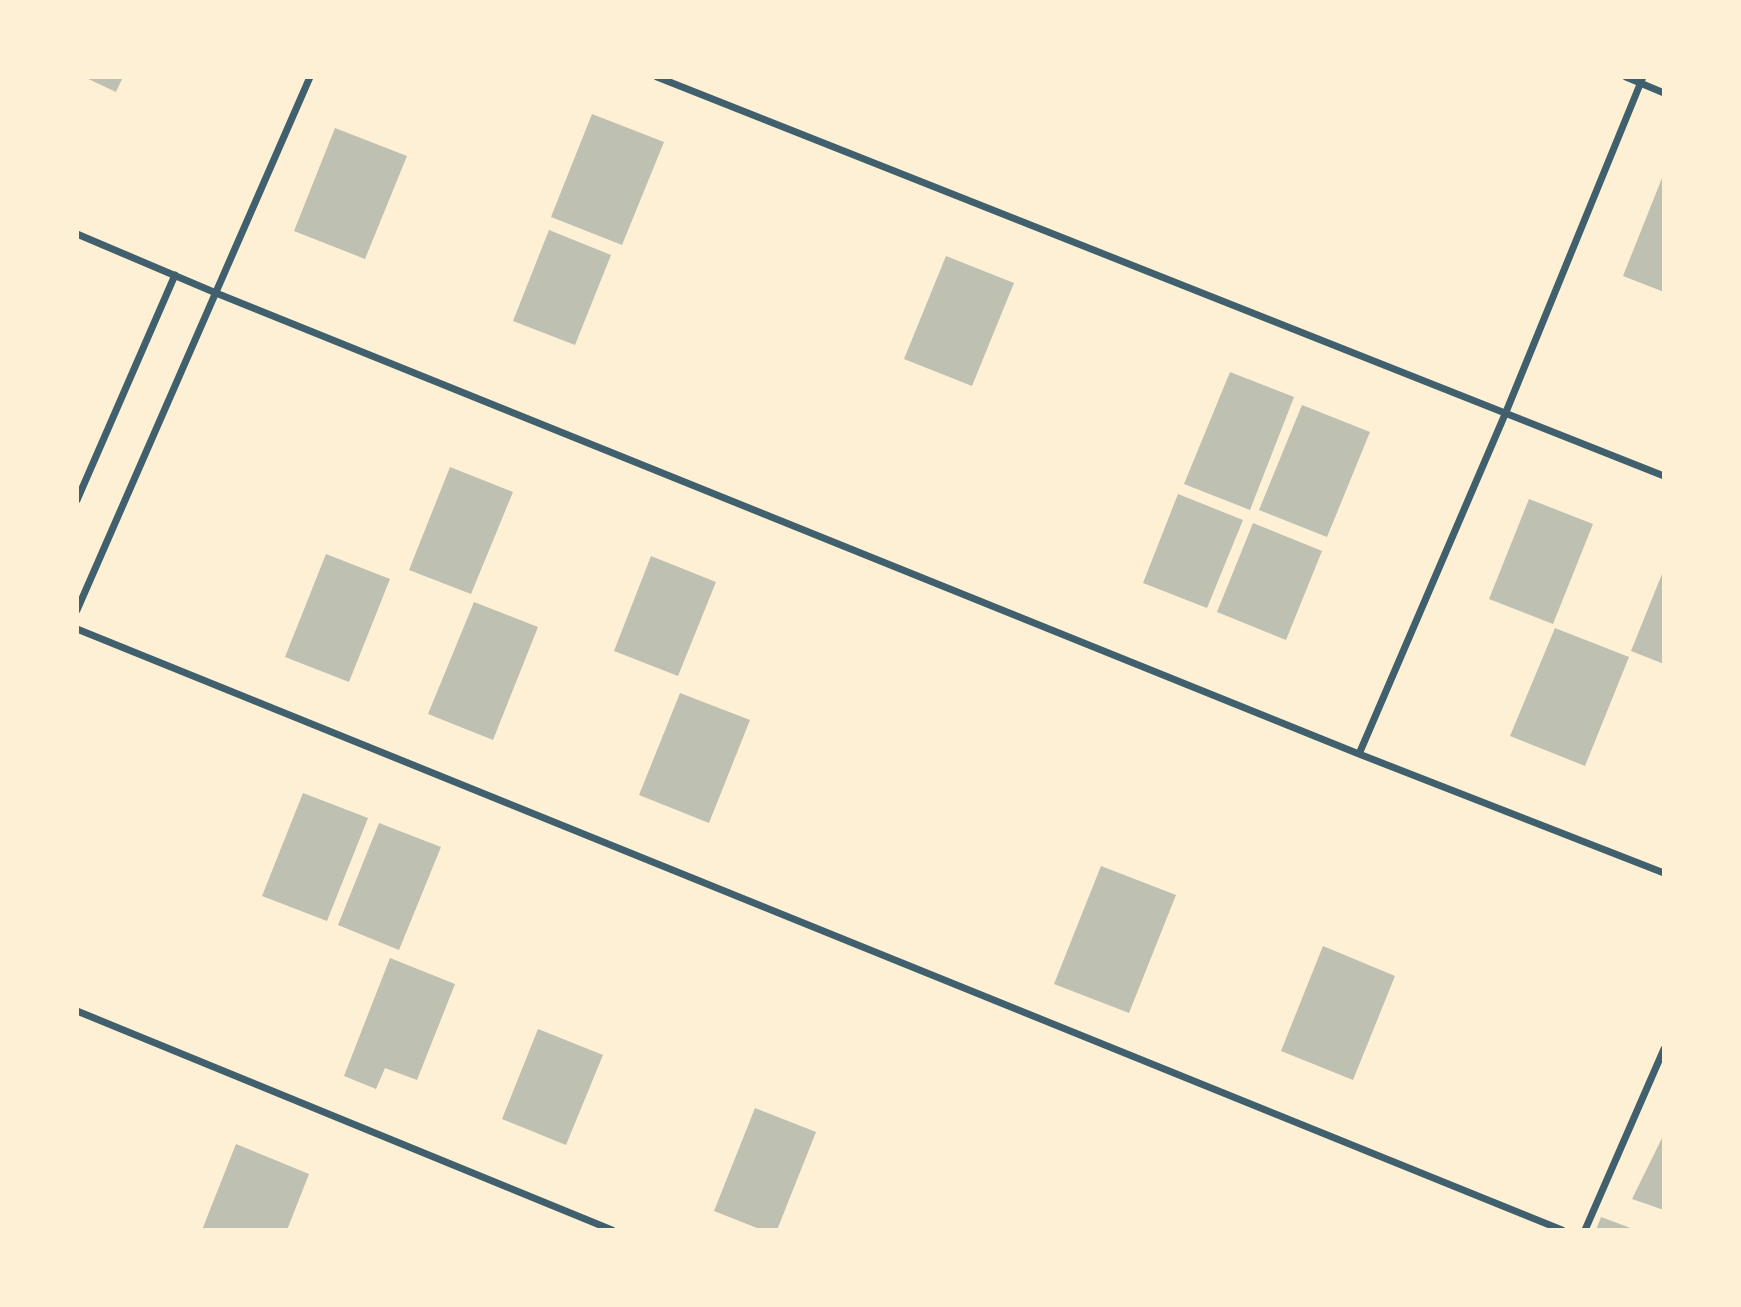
<!DOCTYPE html>
<style>
body{margin:0}
#map{position:relative;width:1741px;height:1307px;overflow:hidden;background:#fdf0d5;font-family:"Nunito Sans",sans-serif}
canvas{display:block}
.frame{position:absolute;inset:0;border:79px solid #fdf0d5;pointer-events:none}
</style>
<div id="map">
<canvas width="1741" height="1307"></canvas>
<div class="frame"></div>
</div>
<script>
const c = document.querySelector('canvas').getContext('2d');
c.lineJoin = 'round';
function fill(path, color) {
  c.fillStyle = color;
  c.fill(path, 'evenodd');
}
function poly(rows) {
  const path = new Path2D();
  for (const r of rows) {
    path.moveTo(r[0], r[1]);
    for (let i = 2; i < r.length; i += 2) path.lineTo(r[i], r[i + 1]);
  }
  return path;
}
function stroke(path, color, width, dash) {
  c.strokeStyle = color;
  c.lineWidth = width;
  c.lineCap = dash ? 'butt' : 'round';
  c.setLineDash(dash || []);
  c.stroke(path);
}
const building = poly([
 [84,77,123,77,116,92],
 [592,114,664,142,622,245,551,217],
 [335,128,407,156,365,259,294,231],
 [1664,173,1664,292,1623,276],
 [549,230,611,255,575,345,513,321],
 [946,256,1014,283,972,386,904,359],
 [1230,372,1294,397,1250,510,1184,484],
 [1302,405,1370,432,1327,537,1259,510],
 [450,467,513,492,471,594,409,570],
 [1178,494,1243,520,1207,608,1143,583],
 [1529,499,1593,524,1553,624,1489,599],
 [1253,523,1322,551,1286,640,1217,612],
 [326,554,390,579,349,682,285,657],
 [651,556,716,582,678,676,614,651],
 [1664,569,1664,664,1631,651],
 [474,602,538,627,493,740,428,714],
 [1555,628,1629,657,1585,766,1510,736],
 [680,693,750,720,709,823,639,795],
 [303,793,368,818,327,921,262,896],
 [379,823,441,847,399,950,338,925],
 [1101,866,1176,895,1129,1013,1054,984],
 [1323,946,1395,976,1353,1080,1281,1051],
 [390,958,455,984,417,1080,385,1068,376,1089,344,1076],
 [538,1029,603,1055,566,1145,502,1119],
 [755,1108,816,1132,777,1230,762,1230,714,1211],
 [1664,1134,1664,1210,1632,1199],
 [236,1144,309,1174,287,1230,202,1230],
 [1601,1217,1636,1230,1596,1230]
]);
const minor = poly([
 [657,77,1664,476],
 [1626,77,1664,93],
 [77,234,216,293,1359,754,1664,873],
 [77,500,175,275],
 [77,610,310,77],
 [77,629,1562,1230],
 [1359,754,1506,412,1643,77],
 [77,1011,612,1230],
 [1585,1230,1664,1049]
]);
fill(building, '#bec0b2');
stroke(minor, '#3f606c', 7);
</script>
